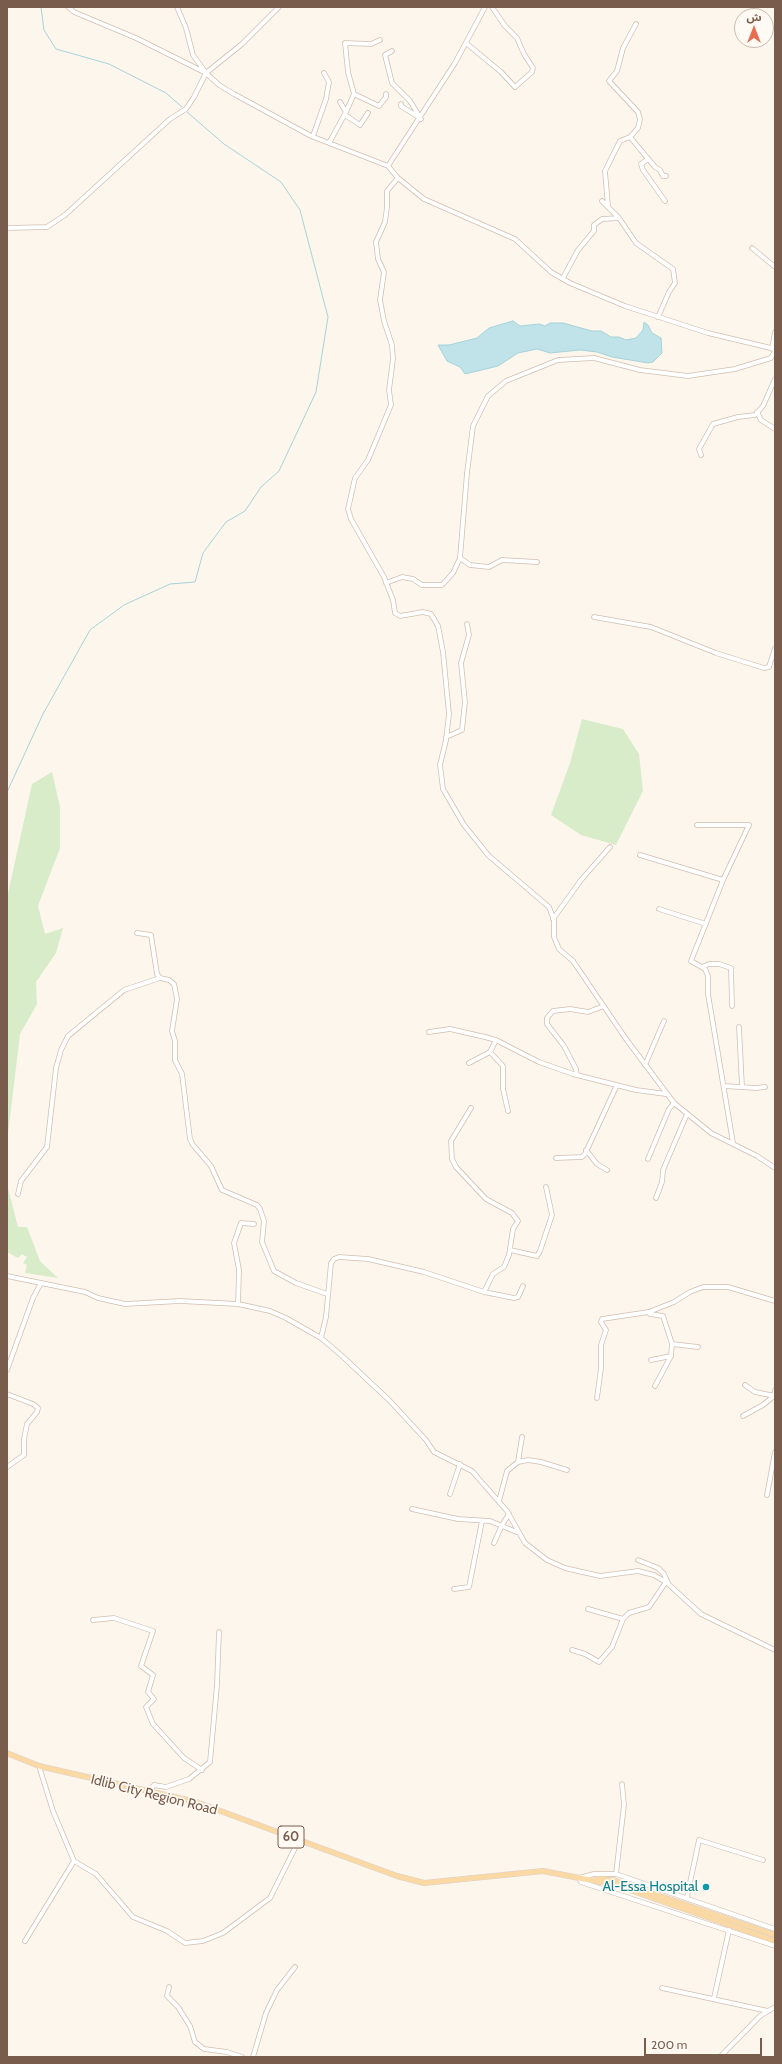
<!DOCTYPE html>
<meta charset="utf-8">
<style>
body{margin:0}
#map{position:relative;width:782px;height:2064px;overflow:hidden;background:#fdf6ec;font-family:Cabin,"Noto Sans Arabic",sans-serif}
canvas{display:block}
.frame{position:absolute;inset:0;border:8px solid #7a5c4d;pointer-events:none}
.north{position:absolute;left:734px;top:8px;width:40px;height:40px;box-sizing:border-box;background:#fffaf3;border:1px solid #cabbb1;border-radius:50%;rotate:0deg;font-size:11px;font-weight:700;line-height:16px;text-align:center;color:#7a5c4d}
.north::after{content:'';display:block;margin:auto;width:14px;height:18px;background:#e76f51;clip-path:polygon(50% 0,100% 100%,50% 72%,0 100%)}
.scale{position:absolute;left:644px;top:2038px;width:118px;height:18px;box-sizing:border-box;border:2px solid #7a5c4d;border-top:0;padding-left:5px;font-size:12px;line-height:14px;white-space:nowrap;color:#7a5c4d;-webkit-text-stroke:3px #fffaf3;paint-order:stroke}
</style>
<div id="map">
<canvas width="782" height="2064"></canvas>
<div class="frame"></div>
<div class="north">ش</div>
<div class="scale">200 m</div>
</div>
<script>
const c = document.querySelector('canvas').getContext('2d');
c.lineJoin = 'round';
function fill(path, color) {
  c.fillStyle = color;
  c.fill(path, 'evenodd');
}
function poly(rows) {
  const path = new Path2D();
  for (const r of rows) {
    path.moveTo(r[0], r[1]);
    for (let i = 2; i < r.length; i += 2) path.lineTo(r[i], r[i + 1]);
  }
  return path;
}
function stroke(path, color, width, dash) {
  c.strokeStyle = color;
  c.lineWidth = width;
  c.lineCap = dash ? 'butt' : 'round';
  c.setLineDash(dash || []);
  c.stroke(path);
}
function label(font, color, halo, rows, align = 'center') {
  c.font = font + ' Cabin,sans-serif';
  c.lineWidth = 3.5;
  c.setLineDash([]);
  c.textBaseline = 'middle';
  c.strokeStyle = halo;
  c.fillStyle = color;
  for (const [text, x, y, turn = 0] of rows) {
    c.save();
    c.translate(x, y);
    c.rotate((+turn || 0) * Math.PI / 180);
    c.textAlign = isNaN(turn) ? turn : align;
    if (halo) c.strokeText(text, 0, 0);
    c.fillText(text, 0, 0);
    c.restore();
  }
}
const green = poly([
 [582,719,623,729,639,754,643,791,616,845,581,835,551,815,570,763],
 [52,772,60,807,60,848,38,906,45,934,63,928,56,953,36,982,37,1004,20,1034,7,1143,7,898,32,784],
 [7,1184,18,1227,27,1227,40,1261,58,1278,25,1273,27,1265,23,1263,27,1257,22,1254,18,1258,7,1252]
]);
const water = poly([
 [513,321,520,326,539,324,545,326,550,323,563,323,592,331,601,331,611,337,619,337,626,340,636,338,643,330,644,322,648,325,652,333,661,338,662,353,653,362,648,363,612,357,597,352,580,350,550,353,537,349,518,353,498,366,465,374,460,367,447,361,438,345,449,345,477,338,489,328,513,321]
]);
const stream = poly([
 [41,7,44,30,56,49,109,64,166,93,182,107],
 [7,792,43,714,90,630,124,605,170,584,195,582,203,553,226,522,245,511,261,487,279,471,316,392,328,317,300,210,281,182,224,144,187,112]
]);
const minor = poly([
 [68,7,74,12,136,38,204,72],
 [177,7,186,28,193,55,206,73,219,85,234,94,311,136,388,166,398,178,424,199,515,239,551,272,570,283,625,306,708,333,775,349],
 [466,43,501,72,515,87,532,72,533,68,524,54,517,38,505,26,492,7],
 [392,51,385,55,392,83,410,101,421,119],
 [354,94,348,72,345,43,371,44,380,40],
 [401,104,401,106,420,118],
 [346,112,354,94,379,106,386,97,386,94],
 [345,115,360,125,368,113],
 [313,136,326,99,329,82,324,73],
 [630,137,638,128,640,119,638,112,609,81,617,71,623,48,636,24],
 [329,143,346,112,340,102],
 [648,159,641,164,643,170,665,201],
 [388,166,455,63,485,7],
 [398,178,387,191,387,207,385,222,376,242,378,259,384,272,380,300,384,321,392,345,393,359,389,390,391,405,368,460,355,478,348,509,351,519,384,577,393,600,395,613,400,616,423,612,431,614,438,626,443,652,449,714,446,740,440,765,443,789,464,825,489,856,549,907,554,920,554,937,559,949,573,961,626,1039,674,1103,711,1133,757,1156,775,1168],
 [608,206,605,171,620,141,630,137,655,167,660,170,663,176,666,176],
 [619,218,636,243,673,269,675,283,669,292,658,317],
 [7,228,47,227,65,215,170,119,186,109,194,97,206,73,242,44,279,7],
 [752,248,775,267],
 [563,278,578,250,594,231,594,225,602,219,619,218,602,201],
 [772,349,775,332],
 [757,412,761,420,775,429],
 [701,455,699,449,713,424,738,417,755,415,763,406,775,379],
 [460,558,470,565,489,567,502,560,537,562],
 [386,583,402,577,413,579,422,585,442,585,453,573,460,558,467,473,473,426,488,396,506,381,558,360,594,358,640,370,688,376,735,369,771,358,775,351],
 [594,617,651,627,716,653,764,668,769,667,775,648],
 [446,737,462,730,465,702,461,663,469,635,467,624],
 [697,825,749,825,723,880,691,961,705,969,708,976,708,994,733,1143],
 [640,855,723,880],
 [659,909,706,924],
 [553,919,581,880,610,847],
 [137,933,151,935,157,974,160,978,169,980,174,984,177,999,172,1031,175,1041,175,1060,182,1074,190,1139,193,1145,211,1166,222,1190,257,1205,260,1209,264,1221,262,1242,274,1271,296,1283,327,1294],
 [702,967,709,964,719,964,731,968,732,1006],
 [739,1027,742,1087],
 [429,1032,450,1029,485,1037,496,1040,539,1062,573,1074,636,1090,666,1094],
 [496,1040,490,1052,503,1066,503,1089,508,1111],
 [469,1063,490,1052],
 [645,1065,664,1021],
 [577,1075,576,1069,564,1046,547,1024,547,1018,553,1011,570,1009,588,1012,604,1006],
 [724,1086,756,1088,765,1087],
 [586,1150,597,1164,607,1170],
 [556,1158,582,1157,585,1154,617,1085],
 [648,1159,669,1109,674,1103],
 [18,1194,21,1181,47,1147,56,1068,61,1050,68,1036,124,990,160,978],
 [656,1198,662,1182,663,1170,687,1114],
 [510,1250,537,1256,540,1251,552,1215,546,1187],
 [7,1276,85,1292,98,1298,125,1304,180,1301,238,1304,270,1311,286,1318,321,1338,341,1355,389,1400,426,1440,434,1452,472,1471,507,1511,525,1543,547,1560,565,1568,600,1576,638,1571,654,1575,666,1582,701,1614,775,1650],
 [484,1292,514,1298,518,1297,523,1286],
 [238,1304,239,1270,234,1243,241,1223,254,1224],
 [649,1312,650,1314,663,1316,672,1344,671,1356,655,1386],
 [321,1338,326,1317,331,1263,334,1259,339,1257,368,1259,424,1272,484,1292,493,1274,504,1267,509,1255,513,1229,518,1221,512,1213,486,1199,456,1167,452,1159,451,1141,471,1108],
 [672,1344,698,1347],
 [651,1360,671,1356],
 [7,1370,33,1298,41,1283],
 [745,1385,755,1392,775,1396],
 [7,1394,33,1404,38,1408,37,1412,27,1424,24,1439,24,1455,7,1467],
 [597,1398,601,1368,601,1345,606,1330,601,1322,602,1319,649,1312,674,1302,690,1292,703,1287,728,1287,775,1301],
 [743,1416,763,1405,774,1396,775,1390],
 [518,1462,522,1437],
 [450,1494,460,1464],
 [767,1495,775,1452],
 [499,1501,507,1471,518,1462,528,1460,541,1462,567,1470],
 [412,1509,458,1519,490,1521,519,1533],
 [494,1543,502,1525,509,1514],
 [638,1560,658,1568,664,1574,668,1583],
 [454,1589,469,1587,482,1521],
 [588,1609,623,1619],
 [93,1620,114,1618,153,1631,141,1666,153,1675,148,1692,154,1699,146,1707,153,1724,184,1758,202,1770],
 [572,1650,585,1654,599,1662,612,1647,623,1619,629,1613,649,1607,666,1582],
 [39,1766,53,1811,74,1861,96,1874,133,1917,167,1931,185,1943,203,1941,223,1933,270,1898,299,1840],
 [149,1792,154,1785,166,1787,189,1779,210,1762,217,1685,219,1632],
 [616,1874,624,1805,622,1784],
 [687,1897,699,1840,763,1860],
 [775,1929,616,1874,594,1874,579,1878,581,1882,775,1946],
 [25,1941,74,1861],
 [169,1987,167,1996,178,2007,190,2026,195,2042,204,2049,227,2052,242,2057],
 [662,1988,768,2011],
 [714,1998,729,1930],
 [253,2057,266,2013,277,1990,295,1967],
 [720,2057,760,2016,775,2007]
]);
const major = poly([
 [7,1753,39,1766,196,1802,397,1876,424,1883,543,1871,616,1885,775,1941],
 [598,1879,613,1880,775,1935]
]);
const markers = [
 [706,1887,4,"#0f9aa8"]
];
const shields = [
 [291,1837,26]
];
const shieldNames = [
 ["60",291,1837]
];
const streetNames = [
 ["Idlib City Region Road",154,1795,14]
];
const cultureNames = [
 ["Al-Essa Hospital",698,1887]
];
fill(green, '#d8ecc9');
fill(water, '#bfe3e8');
stroke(water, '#a5d3da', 1);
stroke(stream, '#a5d3da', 1);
stroke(minor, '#d1beb0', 5.5);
stroke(major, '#dad1cd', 6);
stroke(minor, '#fff', 4);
stroke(major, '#fbd9a5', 5);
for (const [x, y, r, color] of markers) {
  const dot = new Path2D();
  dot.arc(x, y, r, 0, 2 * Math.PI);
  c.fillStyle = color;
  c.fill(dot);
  stroke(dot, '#fffaf3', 1.5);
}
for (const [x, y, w] of shields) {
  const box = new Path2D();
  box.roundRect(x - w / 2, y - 11, w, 22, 3);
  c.fillStyle = '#fffaf3';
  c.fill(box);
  stroke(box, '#7a5c4d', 1);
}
label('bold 13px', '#7a5c4d', null, shieldNames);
label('14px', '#7a5c4d', '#fffaf3', streetNames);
label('14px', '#0d838f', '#fffaf3', cultureNames, 'right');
</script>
